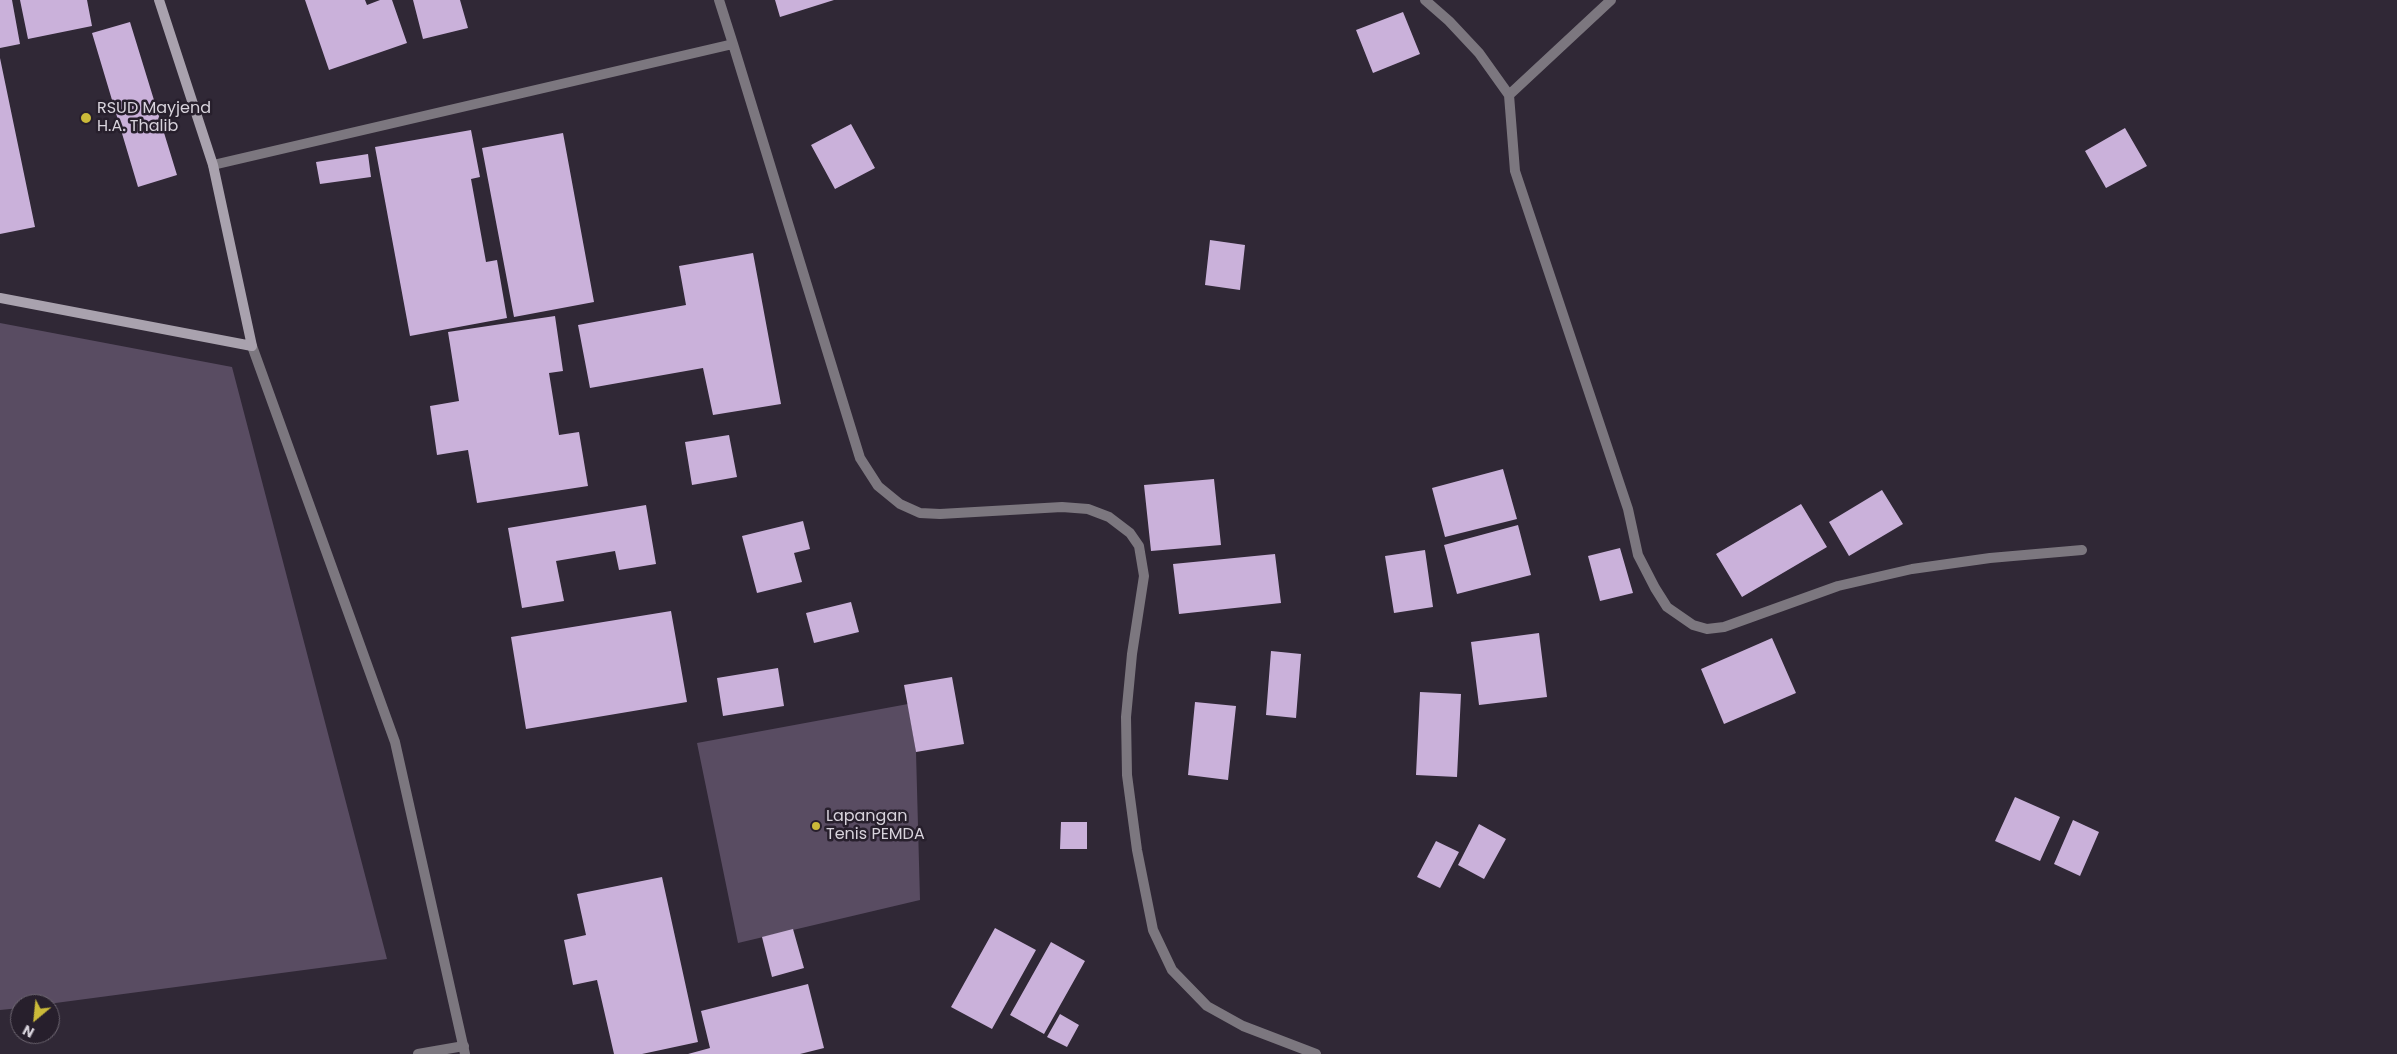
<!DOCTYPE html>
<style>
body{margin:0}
#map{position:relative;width:2397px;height:1054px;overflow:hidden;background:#302836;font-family:Poppins,sans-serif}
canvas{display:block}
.north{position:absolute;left:10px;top:994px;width:50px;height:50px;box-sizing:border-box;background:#271f2c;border:1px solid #6e6772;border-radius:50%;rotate:208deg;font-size:14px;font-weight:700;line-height:20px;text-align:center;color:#d8d3dc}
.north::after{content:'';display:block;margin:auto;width:18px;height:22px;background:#cbba39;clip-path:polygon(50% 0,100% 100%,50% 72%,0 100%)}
</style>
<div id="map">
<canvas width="2397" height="1054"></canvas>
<div class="north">N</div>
</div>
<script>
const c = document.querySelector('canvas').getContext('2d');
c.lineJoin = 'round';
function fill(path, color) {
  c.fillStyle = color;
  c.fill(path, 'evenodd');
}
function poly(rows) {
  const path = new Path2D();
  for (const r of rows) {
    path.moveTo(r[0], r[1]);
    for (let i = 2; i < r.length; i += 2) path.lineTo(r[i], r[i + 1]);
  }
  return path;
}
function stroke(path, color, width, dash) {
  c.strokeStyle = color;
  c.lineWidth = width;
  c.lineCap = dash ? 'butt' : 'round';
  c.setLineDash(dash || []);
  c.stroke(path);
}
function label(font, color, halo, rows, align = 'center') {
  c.font = font + ' Poppins,sans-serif';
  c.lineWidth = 5;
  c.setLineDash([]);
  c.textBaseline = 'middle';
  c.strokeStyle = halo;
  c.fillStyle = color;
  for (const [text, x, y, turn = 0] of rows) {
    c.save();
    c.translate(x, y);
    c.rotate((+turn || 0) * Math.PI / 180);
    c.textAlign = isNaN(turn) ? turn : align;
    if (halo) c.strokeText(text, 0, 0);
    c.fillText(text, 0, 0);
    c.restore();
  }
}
const green = poly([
 [0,323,232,367,387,959,48,1004,20,1004,20,1008,0,1010],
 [908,704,916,752,920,900,738,943,697,743]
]);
const building = poly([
 [0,0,12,0,20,44,0,48],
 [20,0,87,0,92,26,28,39],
 [305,0,365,0,367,5,380,0,392,0,407,43,329,70],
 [413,0,460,0,468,28,423,39],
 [775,0,834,0,780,17],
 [1403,12,1420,54,1373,73,1356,30],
 [130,22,177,175,138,187,92,33],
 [0,58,35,227,0,234],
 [851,124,875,168,835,189,811,145],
 [2125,128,2147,166,2106,188,2085,151],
 [471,130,480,177,471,179,486,262,497,260,507,318,410,336,375,147],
 [563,133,594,302,514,317,482,148],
 [368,154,371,177,320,184,316,162],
 [1210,240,1245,245,1240,290,1205,285],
 [753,253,781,404,713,415,703,368,590,388,578,325,686,305,679,266],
 [555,316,563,371,549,373,559,435,579,432,588,486,477,503,468,450,437,455,430,406,459,401,448,332],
 [729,435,737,477,692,485,685,442],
 [1503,469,1517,519,1445,537,1432,488],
 [1214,479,1221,545,1151,551,1144,485],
 [1882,490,1903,524,1849,556,1829,522],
 [1801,504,1827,547,1742,597,1716,554],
 [646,505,656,564,619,570,615,551,556,561,564,601,522,608,508,528],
 [803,521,810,549,794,553,802,582,757,593,742,536],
 [1518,525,1531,575,1457,594,1444,545],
 [1620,548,1633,593,1600,601,1588,556],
 [1425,550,1433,607,1394,613,1385,556],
 [1275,554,1281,603,1179,614,1173,564],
 [851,602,859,632,814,643,806,613],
 [671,611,687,702,526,729,511,637],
 [1539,633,1547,697,1479,705,1471,642],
 [1772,638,1796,693,1724,724,1701,669],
 [1271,651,1301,654,1296,718,1266,715],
 [778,668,784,706,723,716,717,678],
 [952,677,964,744,916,752,904,685],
 [1420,692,1461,694,1457,777,1416,775],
 [1195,702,1236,706,1228,780,1188,775],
 [2015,797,2060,817,2040,861,1995,841],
 [2073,820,2099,832,2080,876,2054,864],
 [1061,822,1087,822,1087,849,1060,849],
 [1479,824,1506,839,1484,879,1458,865],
 [1436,841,1459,852,1440,888,1417,877],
 [662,877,698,1042,642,1054,614,1054,597,980,573,985,564,940,586,935,577,894],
 [995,928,1036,950,992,1029,951,1007],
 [793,929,804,968,772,977,762,937],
 [1051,942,1085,961,1044,1034,1010,1015],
 [808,984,824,1048,800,1054,688,1054,710,1048,701,1011],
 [1060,1014,1079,1025,1067,1047,1047,1037]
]);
const service = poly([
 [418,1054,464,1046]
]);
const minor = poly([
 [1425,0,1449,21,1479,53,1509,95,1515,171,1628,509,1638,555,1655,588,1667,607,1693,625,1707,629,1724,627,1838,586,1912,569,1990,558,2082,550],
 [733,44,860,458,878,486,900,504,920,513,940,514,1062,507,1088,509,1109,517,1130,533,1139,546,1144,576,1132,654,1126,717,1127,775,1137,850,1153,930,1172,970,1207,1006,1243,1026,1316,1054],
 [1509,95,1611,0],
 [213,165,733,44,719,0]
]);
const tertiary = poly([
 [252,346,395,742,465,1054]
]);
const secondary = poly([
 [0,298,252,346,213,165,159,0]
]);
const markers = [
 [86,118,6,"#cbba39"],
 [816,826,5,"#cbba39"]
];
const poiNames = [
 ["RSUD Mayjend",97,109],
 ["H.A. Thalib",97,127],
 ["Lapangan",826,817],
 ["Tenis PEMDA",826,835]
];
fill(green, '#594c62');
fill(building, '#cab1da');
stroke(service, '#7c777f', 10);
stroke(minor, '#7c777f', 10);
stroke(tertiary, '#7c777f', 10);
stroke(secondary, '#a9a2ae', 10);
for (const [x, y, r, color] of markers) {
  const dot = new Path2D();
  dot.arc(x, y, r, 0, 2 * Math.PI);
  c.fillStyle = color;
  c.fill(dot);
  stroke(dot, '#271f2c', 2);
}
label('16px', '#d8d3dc', '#271f2c', poiNames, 'left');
</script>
